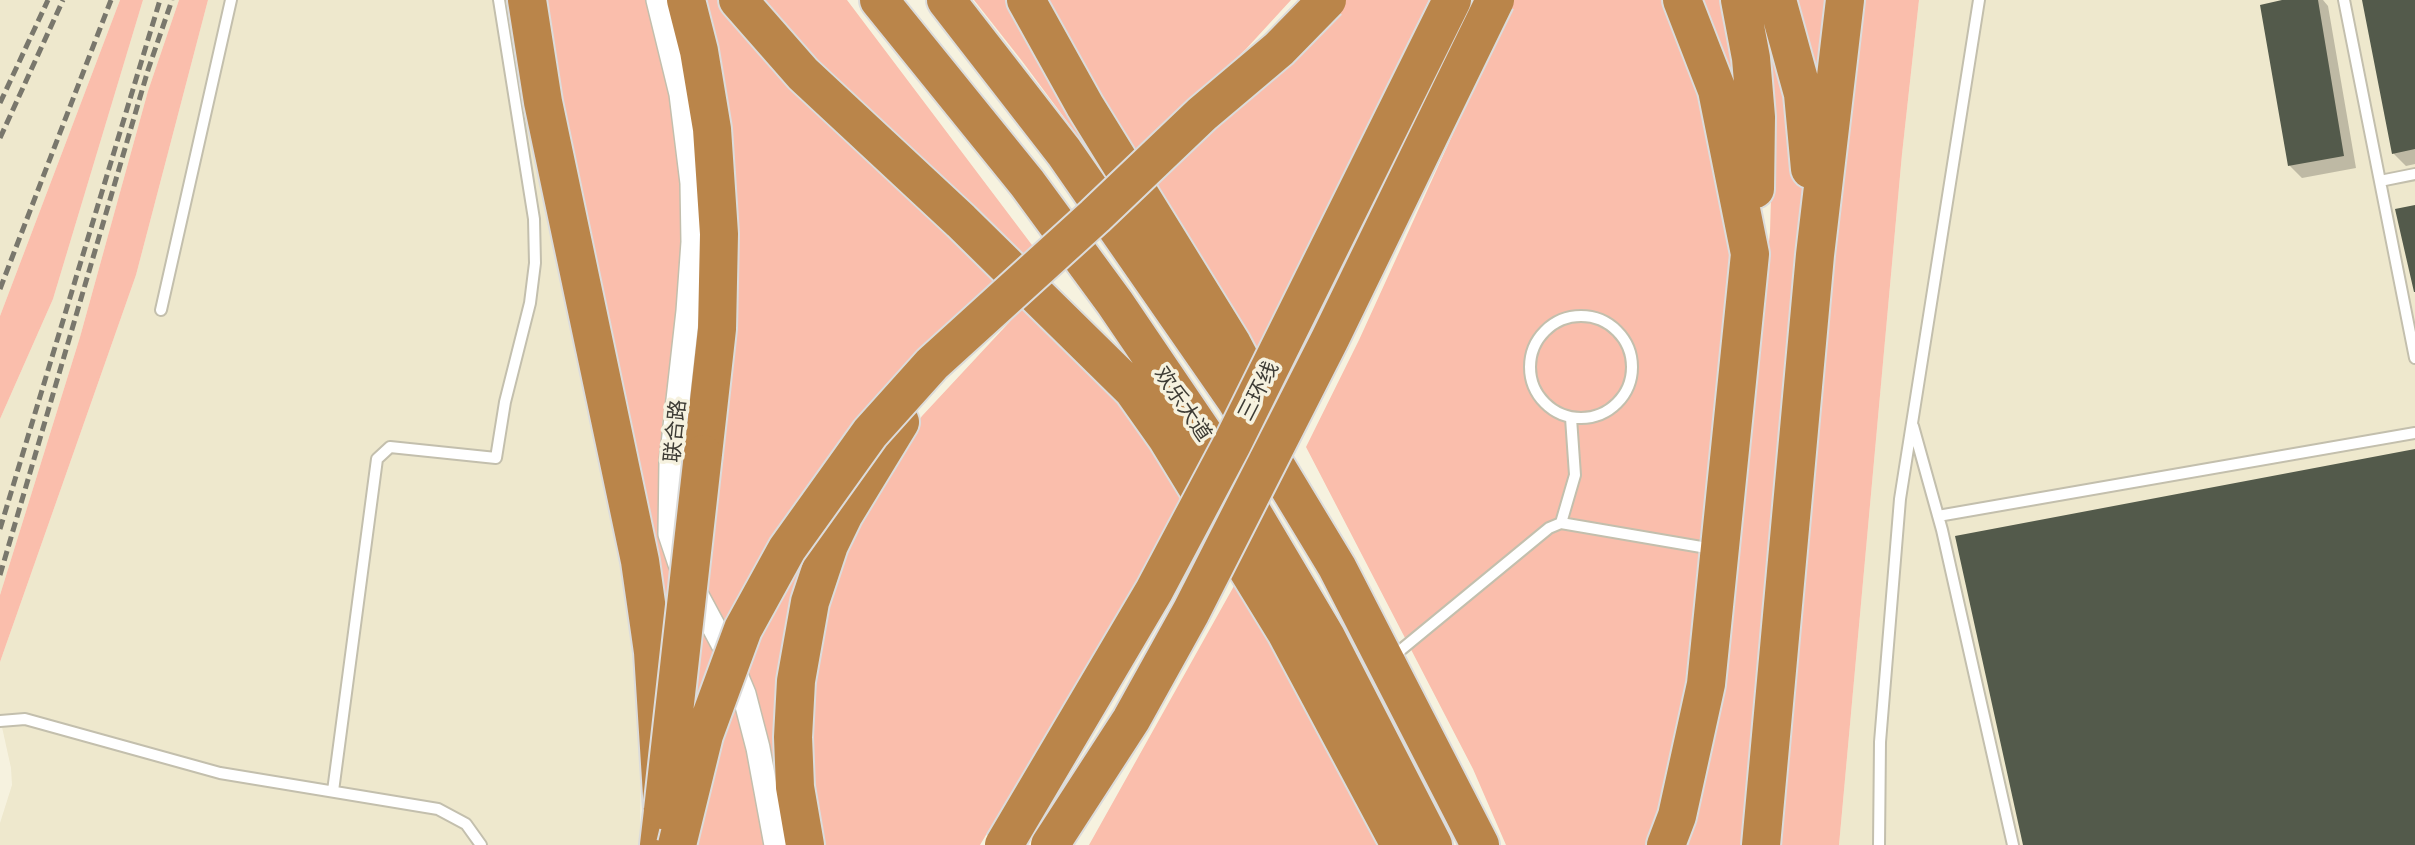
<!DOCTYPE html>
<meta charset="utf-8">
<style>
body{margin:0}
canvas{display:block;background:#f6f2df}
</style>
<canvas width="2415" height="845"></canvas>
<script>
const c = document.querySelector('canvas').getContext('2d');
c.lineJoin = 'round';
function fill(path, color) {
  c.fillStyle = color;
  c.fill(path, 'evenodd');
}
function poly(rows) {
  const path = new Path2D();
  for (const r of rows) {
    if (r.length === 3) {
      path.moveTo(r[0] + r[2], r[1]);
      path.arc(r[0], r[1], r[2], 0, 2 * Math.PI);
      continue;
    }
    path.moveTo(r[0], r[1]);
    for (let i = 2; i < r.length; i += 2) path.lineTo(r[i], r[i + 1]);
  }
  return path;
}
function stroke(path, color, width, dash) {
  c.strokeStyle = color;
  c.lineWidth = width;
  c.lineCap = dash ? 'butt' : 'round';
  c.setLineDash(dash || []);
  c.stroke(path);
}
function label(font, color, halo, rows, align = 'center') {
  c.font = font + ' "Exo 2","Noto Sans SC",sans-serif';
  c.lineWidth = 7;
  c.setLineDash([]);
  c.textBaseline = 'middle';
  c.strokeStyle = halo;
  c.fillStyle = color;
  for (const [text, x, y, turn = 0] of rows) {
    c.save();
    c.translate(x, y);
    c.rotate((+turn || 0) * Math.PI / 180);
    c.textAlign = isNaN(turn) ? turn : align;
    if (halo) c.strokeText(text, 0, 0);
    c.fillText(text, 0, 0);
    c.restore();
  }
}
const built = poly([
 [0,0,120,0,0,316],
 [143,0,179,0,148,91,80,337,0,595,0,419,53,299],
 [208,0,513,0,637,643,641,754,640,845,0,845,0,823,12,785,11,768,0,718,0,662,136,275],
 [1919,0,2415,0,2415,845,1839,845,1902,154]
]);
const green = poly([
 [120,0,143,0,53,299,0,419,0,316],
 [179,0,208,0,136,275,0,662,0,595,80,337,148,91],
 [540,0,648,0,661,39,677,142,682,206,681,271,662,427,660,525,678,583,669,666],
 [695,0,726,0,1007,276,729,629,704,587],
 [755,0,847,0,1035,249,1021,262],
 [974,0,1015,0,1110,179,1022,61],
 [1036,0,1291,0,1246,49,1132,159],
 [1340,0,1429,0,1256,350,1149,188],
 [1514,0,1669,0,1683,29,1732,217,1732,297,1686,723,1650,845,1506,845,1473,769,1306,447,1359,340],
 [1692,0,1730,0,1745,146],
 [1753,0,1769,0,1804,187,1748,845,1679,845,1750,422,1770,232,1772,162],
 [1794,0,1837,0,1818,96,1807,37],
 [1853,0,1919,0,1902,154,1839,845,1777,845],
 [1030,300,1069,340,1186,488,1135,586,980,845,818,845,806,760,820,601,889,463,922,416],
 [827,507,784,845,760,718,744,657],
 [1239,577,1378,845,1089,845],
 [698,616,719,655,690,738],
 [732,689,767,845,687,845]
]);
const shadow = poly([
 [2289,0,2323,0,2328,6,2356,168,2302,178,2290,166],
 [2364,0,2415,0,2415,164,2406,166,2394,154]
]);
const building = poly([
 [2282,0,2318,0,2344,156,2288,166,2260,5],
 [2362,0,2415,0,2415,149,2392,154],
 [2415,205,2415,292,2414,292,2395,209],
 [2415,449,2415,845,2023,845,1955,536]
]);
const lane = poly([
 [2344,0,2415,358],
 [2380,181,2415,174],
 [161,310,231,0],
 [1581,367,51],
 [1913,426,1942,530,2013,845],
 [1938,516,2415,433],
 [1561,523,1575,475,1571,418],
 [1391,658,1549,528,1561,523,1713,549],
 [0,721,25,719,220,773,438,809,466,824,481,845],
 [333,791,377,459,390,447,496,458,505,402,530,303,535,263,534,219,499,0],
 [1879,845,1880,742,1900,499,1979,0]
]);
const street = poly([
 [658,0,681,94,692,183,693,242,688,311,671,462,670,534,680,564,724,646,744,694,758,748,776,845]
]);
const highway = poly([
 [527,0,543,102,640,561,653,652,663,811,659,845],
 [686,0,699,51,712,129,719,234,717,329,703,454],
 [738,0,803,74,961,221,1133,390,1167,438,1286,632,1400,845],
 [879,0,1027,183,1115,303,1218,455,1326,637,1433,845],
 [946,0,1064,152,1236,400,1337,567,1480,845],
 [1026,0,1085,106,1232,344,1261,399],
 [1740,0,1751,58,1756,117,1755,189],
 [1777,0,1803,94,1810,169],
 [805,845,795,787,793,737,796,681,810,602,829,545,844,514,900,422],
 [1666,845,1677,816,1706,684,1750,254,1717,90,1682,0],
 [1761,845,1815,255,1845,0]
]);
const rail = poly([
 [0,103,48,0],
 [0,138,63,0],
 [0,289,111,0],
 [0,529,160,0],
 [0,575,148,70,172,0]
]);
const highwayBridge = poly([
 [663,810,703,454],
 [677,845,704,735,743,629,787,549,870,433,932,364,1095,216,1202,114,1279,49,1327,0],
 [1004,845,1154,591,1232,444,1452,0],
 [1050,845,1131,720,1191,612,1330,339,1495,0]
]);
const streetNames = [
 ["三环线",1258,391,-63],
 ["欢乐大道",1183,404,56],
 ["联合路",675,431,-84]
];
fill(built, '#eee8cd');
fill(green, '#fabeac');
fill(shadow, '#0003');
fill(building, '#535a4b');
stroke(lane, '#c3bfad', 14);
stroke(street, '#c3bfad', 26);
stroke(highway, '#dcdcdb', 42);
stroke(lane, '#fff', 10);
stroke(street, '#fff', 23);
stroke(highway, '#ba854a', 38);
stroke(rail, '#79776c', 5, [10, 5]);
stroke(highwayBridge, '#dcdcdb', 42, []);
stroke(highwayBridge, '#ba854a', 38);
label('21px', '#3e3c35', '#f6f2df', streetNames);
</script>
